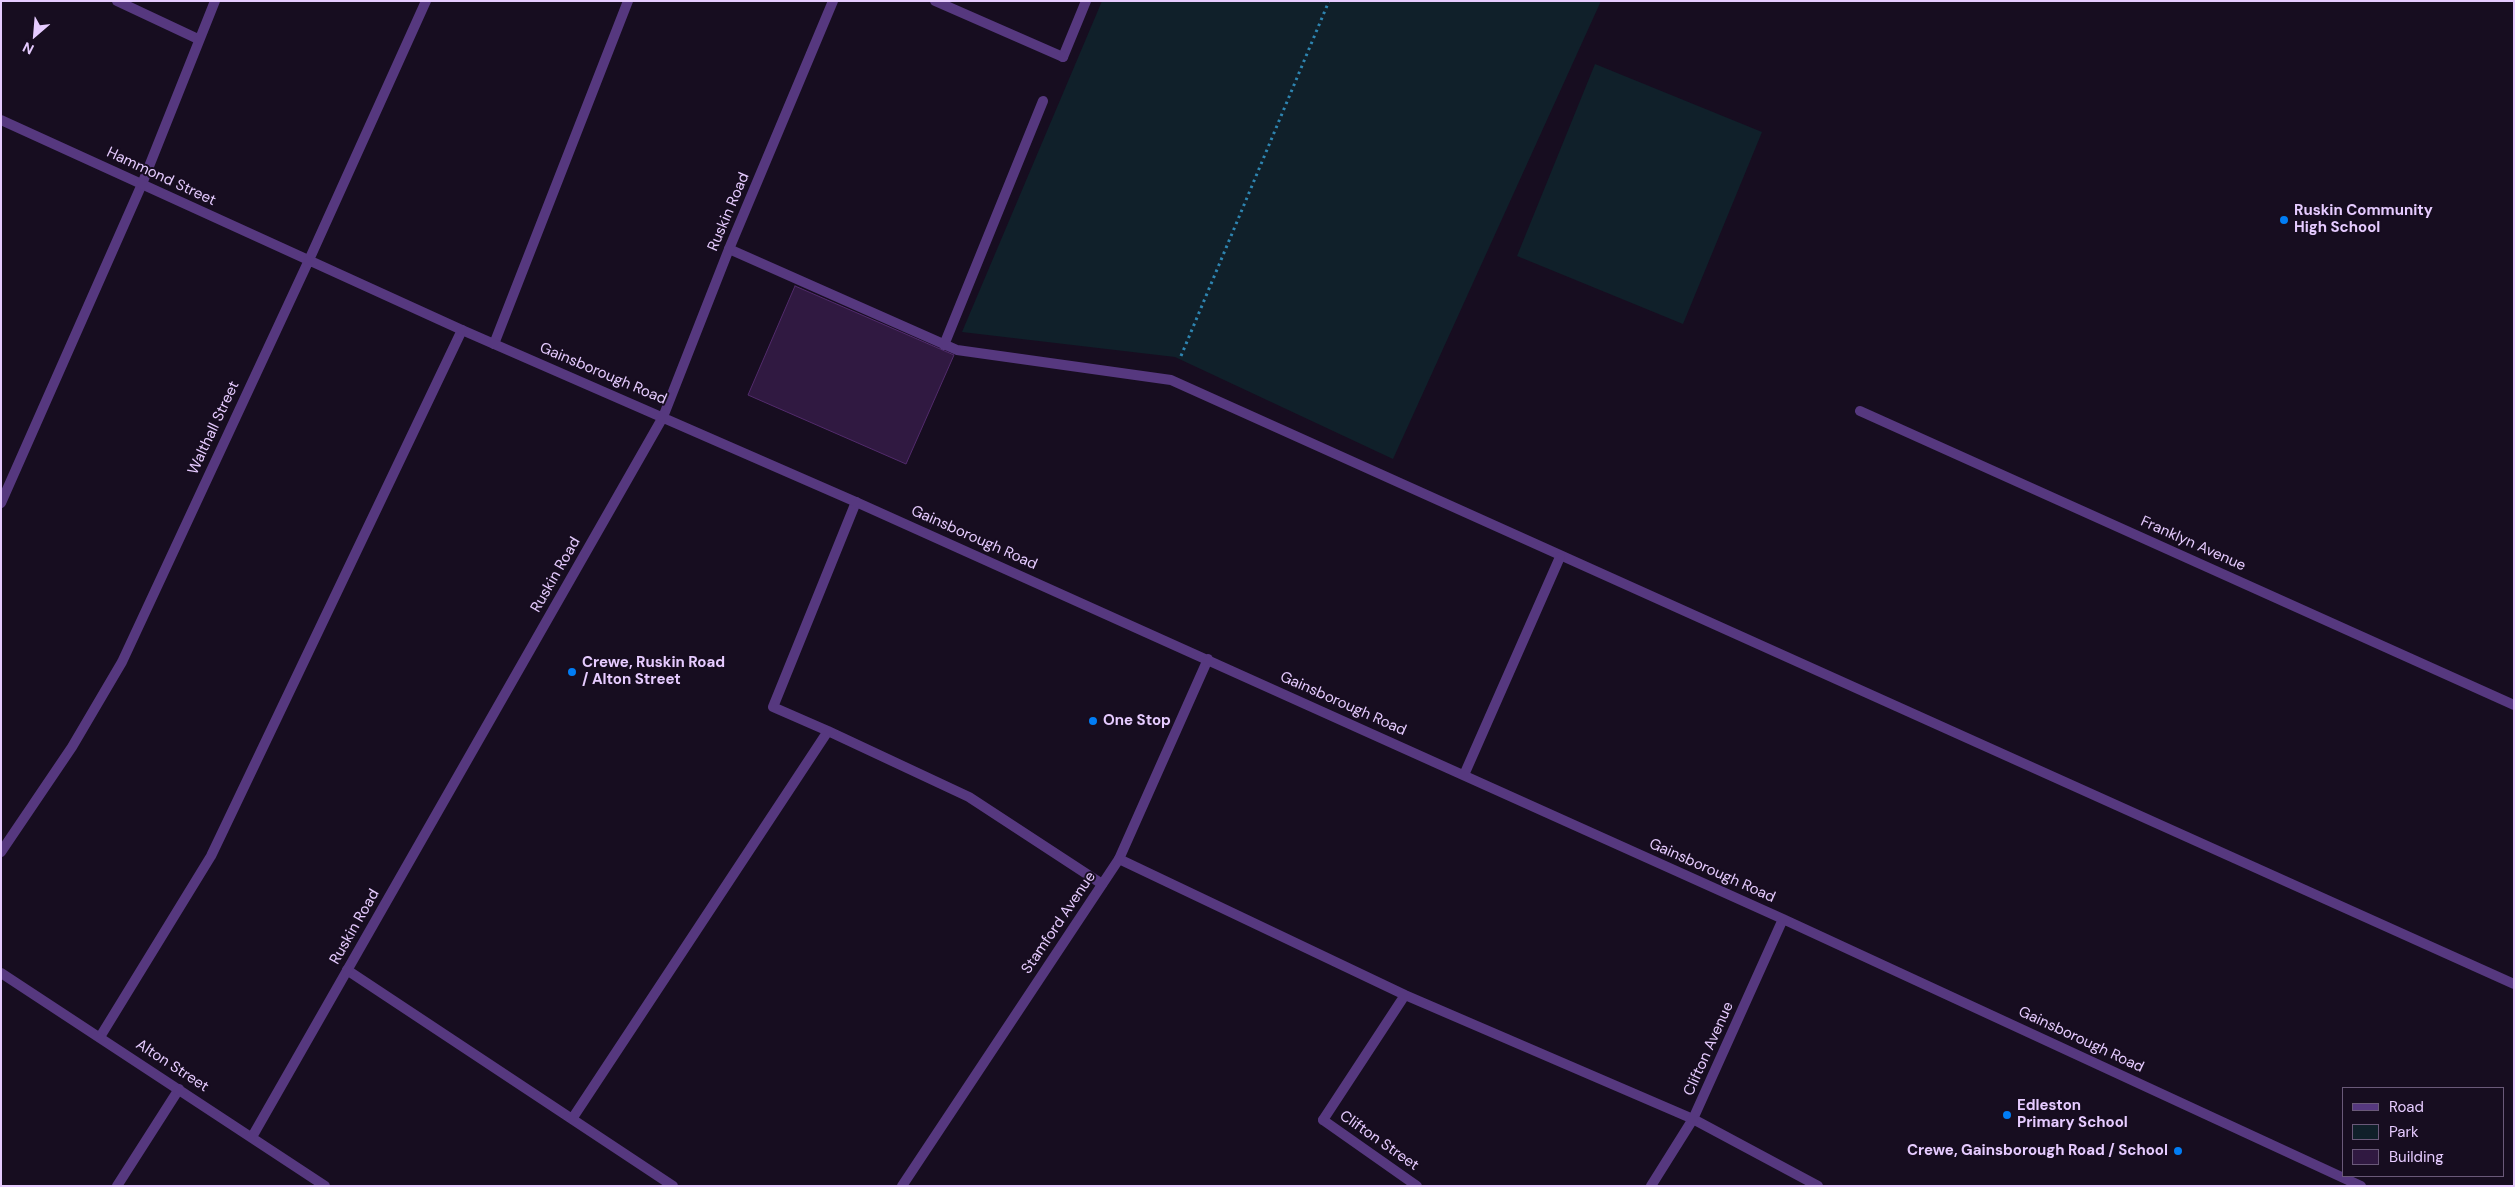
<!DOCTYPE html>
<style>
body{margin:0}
#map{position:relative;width:2515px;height:1187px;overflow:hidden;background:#170d20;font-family:"DM Sans",sans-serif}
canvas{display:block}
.frame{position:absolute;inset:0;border:2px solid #e6cbff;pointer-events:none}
.legend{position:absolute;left:2342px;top:1087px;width:162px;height:90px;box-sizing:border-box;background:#170d20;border:1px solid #6a5979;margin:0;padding:6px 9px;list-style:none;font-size:15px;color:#e6cbff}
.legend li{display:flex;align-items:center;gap:10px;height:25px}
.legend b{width:25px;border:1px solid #6a5979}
.north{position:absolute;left:10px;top:10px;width:50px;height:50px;-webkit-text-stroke:4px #170d20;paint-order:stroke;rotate:207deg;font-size:14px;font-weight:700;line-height:20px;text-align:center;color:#e6cbff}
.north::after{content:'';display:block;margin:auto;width:18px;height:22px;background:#e6cbff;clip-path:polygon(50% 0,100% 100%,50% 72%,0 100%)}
</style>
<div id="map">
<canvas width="2515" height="1187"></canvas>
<div class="frame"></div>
<ul class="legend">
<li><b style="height:6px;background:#56387f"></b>Road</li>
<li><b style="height:14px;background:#10202a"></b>Park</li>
<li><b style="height:14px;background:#301941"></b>Building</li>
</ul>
<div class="north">N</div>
</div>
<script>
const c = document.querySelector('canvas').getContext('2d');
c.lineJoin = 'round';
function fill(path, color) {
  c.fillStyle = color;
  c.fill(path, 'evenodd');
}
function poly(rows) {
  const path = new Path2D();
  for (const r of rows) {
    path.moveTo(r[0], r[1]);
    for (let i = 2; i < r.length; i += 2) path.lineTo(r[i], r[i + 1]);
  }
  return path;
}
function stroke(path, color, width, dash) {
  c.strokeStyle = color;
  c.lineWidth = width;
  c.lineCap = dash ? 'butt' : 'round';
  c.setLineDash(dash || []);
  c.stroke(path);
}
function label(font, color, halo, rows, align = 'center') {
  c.font = font + ' "DM Sans",sans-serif';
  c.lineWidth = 4;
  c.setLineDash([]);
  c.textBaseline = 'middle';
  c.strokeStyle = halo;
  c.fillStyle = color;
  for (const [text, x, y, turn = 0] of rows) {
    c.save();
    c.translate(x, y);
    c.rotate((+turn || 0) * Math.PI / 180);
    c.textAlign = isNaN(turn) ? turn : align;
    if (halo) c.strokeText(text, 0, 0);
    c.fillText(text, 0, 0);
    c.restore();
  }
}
const green = poly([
 [1102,1,1601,1,1393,459,1175,357,962,332],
 [1595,64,1762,132,1683,324,1517,256]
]);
const building = poly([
 [795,286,954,355,906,464,748,395,795,286]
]);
const path = poly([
 [1181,356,1329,1]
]);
const service = poly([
 [117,1,198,39],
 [1063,57,1086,1],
 [729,249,957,350,1171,380,2514,984],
 [494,344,628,1],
 [944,345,1043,101],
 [1,503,142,184,215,1],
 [828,731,773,707,856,502],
 [1119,859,1405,995,1693,1119,1818,1186],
 [347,970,673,1186],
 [100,1037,211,856,462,330],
 [572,1119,828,731,969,797,1102,884],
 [1323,1120,1405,995],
 [117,1186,179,1089]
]);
const minor = poly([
 [935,1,1063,57],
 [1,120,462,330,856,502,1783,919,2361,1186],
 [1860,411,2514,705],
 [1464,775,1560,557],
 [1,852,72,747,122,662,309,260,426,1],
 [1,973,325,1186],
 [1323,1120,1417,1186],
 [252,1137,663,417,729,249,833,1],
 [902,1186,1119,859,1208,659],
 [1651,1186,1693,1119,1783,919]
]);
const markers = [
 [2284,220,5,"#017df5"],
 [572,672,5,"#017df5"],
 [1093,721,5,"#017df5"],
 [2007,1115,5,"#017df5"],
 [2178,1151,5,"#017df5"]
];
const streetNames = [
 ["Hammond Street",161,177,25],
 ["Ruskin Road",729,212,-67],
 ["Gainsborough Road",603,374,23],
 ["Walthall Street",214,428,-65],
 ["Gainsborough Road",974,538,24],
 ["Franklyn Avenue",2193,544,24],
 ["Ruskin Road",556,575,-60],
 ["Gainsborough Road",1343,704,24],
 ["Gainsborough Road",1712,871,24],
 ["Stamford Avenue",1059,923,-56],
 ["Ruskin Road",355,927,-60],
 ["Gainsborough Road",2081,1040,25],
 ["Clifton Avenue",1709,1049,-66],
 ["Alton Street",172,1066,33],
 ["Clifton Street",1379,1141,35]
];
const poiNames = [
 ["Ruskin Community",2294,211],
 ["High School",2294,228],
 ["Crewe, Ruskin Road",582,663],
 ["/ Alton Street",582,680],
 ["One Stop",1103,721],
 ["Edleston",2017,1106],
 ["Primary School",2017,1123],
 ["Crewe, Gainsborough Road / School",2168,1151,"right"]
];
fill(green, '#10202a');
fill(building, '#301941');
stroke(building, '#522b6c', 1);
stroke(path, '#2e85b1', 3, [2.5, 4]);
stroke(service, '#56387f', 10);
stroke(minor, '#56387f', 10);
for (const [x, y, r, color] of markers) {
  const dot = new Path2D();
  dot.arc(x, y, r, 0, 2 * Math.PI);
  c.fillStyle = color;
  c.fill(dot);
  stroke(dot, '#170d20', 2);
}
label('15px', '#e6cbff', '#170d20', streetNames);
label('bold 15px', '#e6cbff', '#170d20', poiNames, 'left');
</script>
